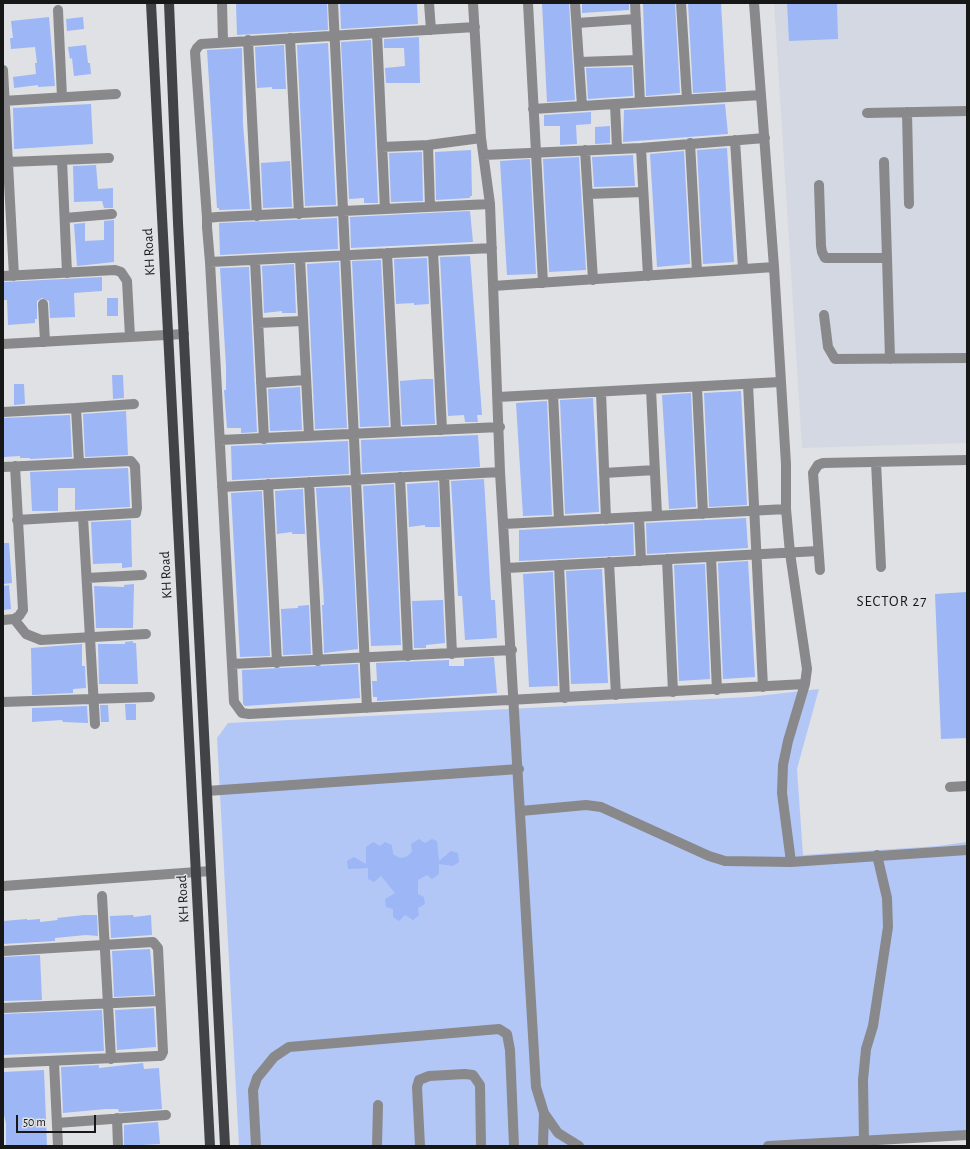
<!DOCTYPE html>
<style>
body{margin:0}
#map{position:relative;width:970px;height:1149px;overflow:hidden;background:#e0e1e4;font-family:"Alegreya Sans",sans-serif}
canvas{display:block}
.frame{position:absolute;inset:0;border:4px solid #171718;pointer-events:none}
.scale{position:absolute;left:16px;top:1115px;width:80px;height:18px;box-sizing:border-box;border:2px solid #171718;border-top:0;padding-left:5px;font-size:12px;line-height:14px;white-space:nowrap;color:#171718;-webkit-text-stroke:3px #e0e1e4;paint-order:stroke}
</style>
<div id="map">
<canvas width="970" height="1149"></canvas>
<div class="frame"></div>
<div class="scale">50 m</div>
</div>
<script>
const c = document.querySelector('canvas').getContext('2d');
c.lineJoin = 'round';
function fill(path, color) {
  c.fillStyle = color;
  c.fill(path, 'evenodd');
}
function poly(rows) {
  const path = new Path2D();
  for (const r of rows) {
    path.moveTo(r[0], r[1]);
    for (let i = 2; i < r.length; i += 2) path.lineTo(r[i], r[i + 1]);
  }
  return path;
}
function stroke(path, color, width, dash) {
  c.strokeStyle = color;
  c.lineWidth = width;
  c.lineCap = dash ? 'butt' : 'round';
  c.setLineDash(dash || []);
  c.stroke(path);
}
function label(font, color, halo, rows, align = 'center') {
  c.font = font + ' "Alegreya Sans",sans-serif';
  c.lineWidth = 3;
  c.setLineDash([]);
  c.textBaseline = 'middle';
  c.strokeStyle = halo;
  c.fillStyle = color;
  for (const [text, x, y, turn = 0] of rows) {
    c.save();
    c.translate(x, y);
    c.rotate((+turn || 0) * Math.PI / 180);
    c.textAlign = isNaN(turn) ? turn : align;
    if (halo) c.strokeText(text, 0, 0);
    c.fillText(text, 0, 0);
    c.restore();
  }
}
const built = poly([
 [774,3,967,3,967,443,802,448]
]);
const green = poly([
 [819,689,797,769,803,855,938,846,967,842,967,1137,865,1146,239,1146,217,738,228,723,749,697]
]);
const building = poly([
 [236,3,327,3,328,30,237,35],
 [340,3,417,3,418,24,341,29],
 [542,3,569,3,575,100,547,102],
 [582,3,629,3,629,10,582,13],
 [643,3,675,3,680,93,646,96],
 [688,3,721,3,726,91,693,93],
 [787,3,837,3,838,39,789,41],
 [49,17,55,86,38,87,38,85,14,88,13,77,36,74,35,63,37,63,35,47,11,49,10,38,13,38,11,21],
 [83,17,84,29,67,31,66,19],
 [419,37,420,83,386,83,385,68,405,66,404,48,384,48,384,39],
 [371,40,378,203,364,203,364,198,349,199,341,42],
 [328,43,336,205,305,206,297,45],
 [86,45,88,63,90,63,91,74,74,76,72,58,70,59,68,47],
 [284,45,286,89,272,89,272,87,257,88,255,47],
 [242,48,243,124,250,209,219,210,219,208,217,208,207,50],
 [632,67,633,96,588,99,586,68],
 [91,104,93,144,14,149,13,108],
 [725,104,728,134,623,142,624,110],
 [591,112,591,124,576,125,577,144,560,145,560,126,544,126,544,115],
 [610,126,610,143,595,144,595,127],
 [727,148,734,262,703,264,697,150],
 [471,150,472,196,470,196,470,198,436,200,435,152],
 [684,151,690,264,657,267,650,154],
 [422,152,423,201,391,202,389,153],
 [633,155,635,186,594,187,592,157],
 [579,157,586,270,549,272,543,159],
 [530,159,536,274,507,275,500,161],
 [290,161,292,207,263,208,261,163],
 [96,165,98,189,113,188,113,208,104,208,102,201,74,202,73,166],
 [470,211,473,242,351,248,350,217],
 [337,218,338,249,220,255,219,223],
 [114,220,114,262,77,266,74,224,85,223,85,241,104,240,104,221],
 [470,256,482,415,477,415,478,422,465,422,464,415,448,416,440,257],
 [427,258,429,304,414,305,414,303,396,304,394,259],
 [381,260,389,426,360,427,352,261],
 [339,262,347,428,315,429,307,264],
 [294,264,296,313,282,313,282,311,264,313,262,266],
 [249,267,257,432,241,433,241,428,227,428,224,390,226,390,226,366,220,268],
 [102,277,102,291,74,293,75,317,50,318,49,301,42,298,37,301,37,319,35,319,35,323,8,325,7,300,4,300,4,282],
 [107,298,118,298,118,316,107,316],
 [112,375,123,375,124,398,113,399],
 [424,379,433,379,435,424,402,425,400,381],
 [14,384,24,384,25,404,14,405],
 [300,387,302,430,270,431,268,389],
 [741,391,747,505,709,507,704,393],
 [691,393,696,507,669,509,662,395],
 [593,398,599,512,565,514,560,400],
 [547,401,552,515,523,516,516,403],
 [126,411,128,455,85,457,83,414],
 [70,415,72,457,30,459,30,458,20,458,20,456,4,457,3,418],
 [478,435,480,467,362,473,361,440],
 [348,441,349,474,232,480,231,446],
 [128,468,130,507,75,510,75,488,58,488,58,511,32,511,30,472],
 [484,479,491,600,495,600,497,638,465,640,462,596,458,596,451,481],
 [438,482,440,527,425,527,425,525,409,527,407,484],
 [394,484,401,645,371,646,363,486],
 [350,487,358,649,324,653,322,605,324,605,323,587,316,488],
 [303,489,305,534,292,534,292,532,277,534,275,491],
 [262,491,270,656,240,657,231,493],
 [746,518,748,548,647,554,646,523],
 [131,520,132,567,122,568,122,563,93,564,91,522],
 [633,524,634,555,519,561,519,530],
 [3,543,9,543,12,583,3,584],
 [748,561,755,677,723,679,718,563],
 [705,564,710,679,679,681,674,565],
 [602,569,608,683,571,684,566,571],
 [553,572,558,686,529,687,523,574],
 [134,584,133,628,96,628,94,586,124,587,124,585],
 [9,585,11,609,3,610,3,586],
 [967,592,967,738,941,739,935,594],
 [443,600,445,643,426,645,426,648,414,648,412,601],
 [309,605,311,654,283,655,281,609,298,608,298,606],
 [133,641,133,643,136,643,138,684,99,684,98,644,125,644,125,642],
 [82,644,82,666,85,666,86,688,73,689,73,693,32,695,31,648],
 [494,657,497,693,377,701,377,697,373,697,372,681,377,681,376,663,449,660,449,666,464,666,464,659],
 [358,664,360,698,245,706,243,704,242,670],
 [125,704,136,704,136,720,126,720],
 [100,705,108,705,109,722,101,722],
 [87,706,88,723,63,722,62,720,32,722,32,708],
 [419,839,425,843,432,839,437,841,439,861,451,851,458,853,459,862,453,866,439,864,439,874,432,879,427,875,418,880,418,894,424,897,425,904,418,908,419,915,413,920,405,915,399,921,393,917,393,909,386,907,385,899,395,893,381,876,374,882,368,879,368,868,348,869,347,861,354,857,366,864,366,847,373,842,380,846,385,842,392,845,393,854,400,858,406,857,412,852,411,844],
 [84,915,97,915,98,936,86,935,55,938,55,941,3,944,3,921,27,919,27,920,40,919,40,922,58,920,57,918],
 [133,915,134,917,151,915,152,935,111,938,110,916],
 [150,949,154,995,114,997,112,951],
 [40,955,42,1000,3,1001,3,957],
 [154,1008,156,1047,117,1050,115,1010],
 [102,1010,104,1051,3,1055,3,1014],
 [143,1063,144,1069,159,1068,162,1109,119,1112,118,1109,106,1109,63,1113,61,1067,99,1065,99,1068],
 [44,1070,47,1146,6,1146,6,1123,3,1111,3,1072],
 [158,1122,160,1144,124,1146,124,1125]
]);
const minor = poly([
 [222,3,223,42],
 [333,3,367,708],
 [429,3,431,30],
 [473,3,481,138,490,204,500,472,536,1087,544,1113,558,1133,579,1146],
 [528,3,543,283],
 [575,3,582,106],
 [635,3,640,102],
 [681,3,687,99],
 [754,3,774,267,786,464,786,509,790,553,807,669,805,684,788,741,783,765,782,793,791,862],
 [58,10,62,97],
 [577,23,636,19],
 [377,33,385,209],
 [290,38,299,214],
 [248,40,257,216],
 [580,62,638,60],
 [3,70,14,276],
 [3,101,116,94],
 [615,104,617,148],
 [533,109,761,95],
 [907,112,909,204],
 [867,113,967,111],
 [735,140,743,269],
 [690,143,697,272],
 [428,145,430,207],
 [382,147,428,145,481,138],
 [641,148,648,276],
 [585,150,593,280],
 [484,155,641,148,765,138],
 [62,160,67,273],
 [8,162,109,158],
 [884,162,887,258],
 [819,185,821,246,822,252,825,258,887,258,890,359],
 [588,194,643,192],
 [490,204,217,217,207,218,207,227,210,262,492,248],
 [65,218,112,214],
 [207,218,195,52,197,48,201,44,475,27],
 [433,251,442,430],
 [387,253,396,432],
 [300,258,309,436],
 [255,260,264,439],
 [210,262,234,702,242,713,249,714,805,684],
 [3,276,115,270,121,272,127,281,130,337],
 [493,286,774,267],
 [43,304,45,342],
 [824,315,828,347,835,359,967,358],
 [258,323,303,321],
 [3,344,184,334],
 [261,383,306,380],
 [748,384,763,687],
 [697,387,703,514],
 [651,389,657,515],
 [601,392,606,519],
 [553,394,559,521],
 [498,397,780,382],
 [76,408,134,404],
 [3,412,76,408,79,463],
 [220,440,500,427],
 [876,462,881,567],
 [3,467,131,461,135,466,137,508,136,513,17,520],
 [604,473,655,470],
 [444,475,452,654],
 [400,477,408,656],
 [309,482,318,661],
 [268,484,277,663],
 [222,487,500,472],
 [83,517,95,724],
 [639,517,641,561],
 [504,524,786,509],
 [711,557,717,690],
 [667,559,673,692],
 [609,562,616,695],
 [559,565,565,698],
 [507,568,818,551],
 [820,570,813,473,818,465,823,463,967,460],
 [87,578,142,575],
 [14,619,26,634,41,640,146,634],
 [3,620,14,619,19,616,23,610,15,466],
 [232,664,512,650],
 [3,702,150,697],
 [950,787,967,786],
 [207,791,519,769],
 [521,811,586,805,601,807,709,856,725,861,791,862,967,850],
 [3,886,211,871],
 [102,896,111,1059],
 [3,951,153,942,158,948,163,1052,161,1056,157,1056,3,1063],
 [3,1008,160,1001],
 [54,1062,58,1146],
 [117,1118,118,1146],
 [57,1123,166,1115],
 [864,1141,863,1080,866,1049,873,1026,888,927,887,898,877,855],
 [256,1146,253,1090,257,1078,274,1057,289,1047,499,1029,507,1034,510,1050,514,1146],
 [377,1146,378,1105],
 [420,1146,417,1087,419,1080,429,1076,465,1074,473,1075,480,1085,481,1146],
 [543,1146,544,1113],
 [768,1146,967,1135]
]);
const major = poly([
 [151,3,210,1146],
 [169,3,178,223,225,1146]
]);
const streetNames = [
 ["KH Road",149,252,-93],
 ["KH Road",166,575,-93],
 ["KH Road",183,899,-93]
];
const neighbourhoodNames = [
 ["SECTOR 27",892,601]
];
fill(built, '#d3d8e2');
fill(green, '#b3c7f7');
fill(building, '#9cb6f6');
stroke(minor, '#89898b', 10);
stroke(major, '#424346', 10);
label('14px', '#171718', '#e0e1e4', streetNames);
c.letterSpacing = '1px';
label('15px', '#171718', '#e0e1e4', neighbourhoodNames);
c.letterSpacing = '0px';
</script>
